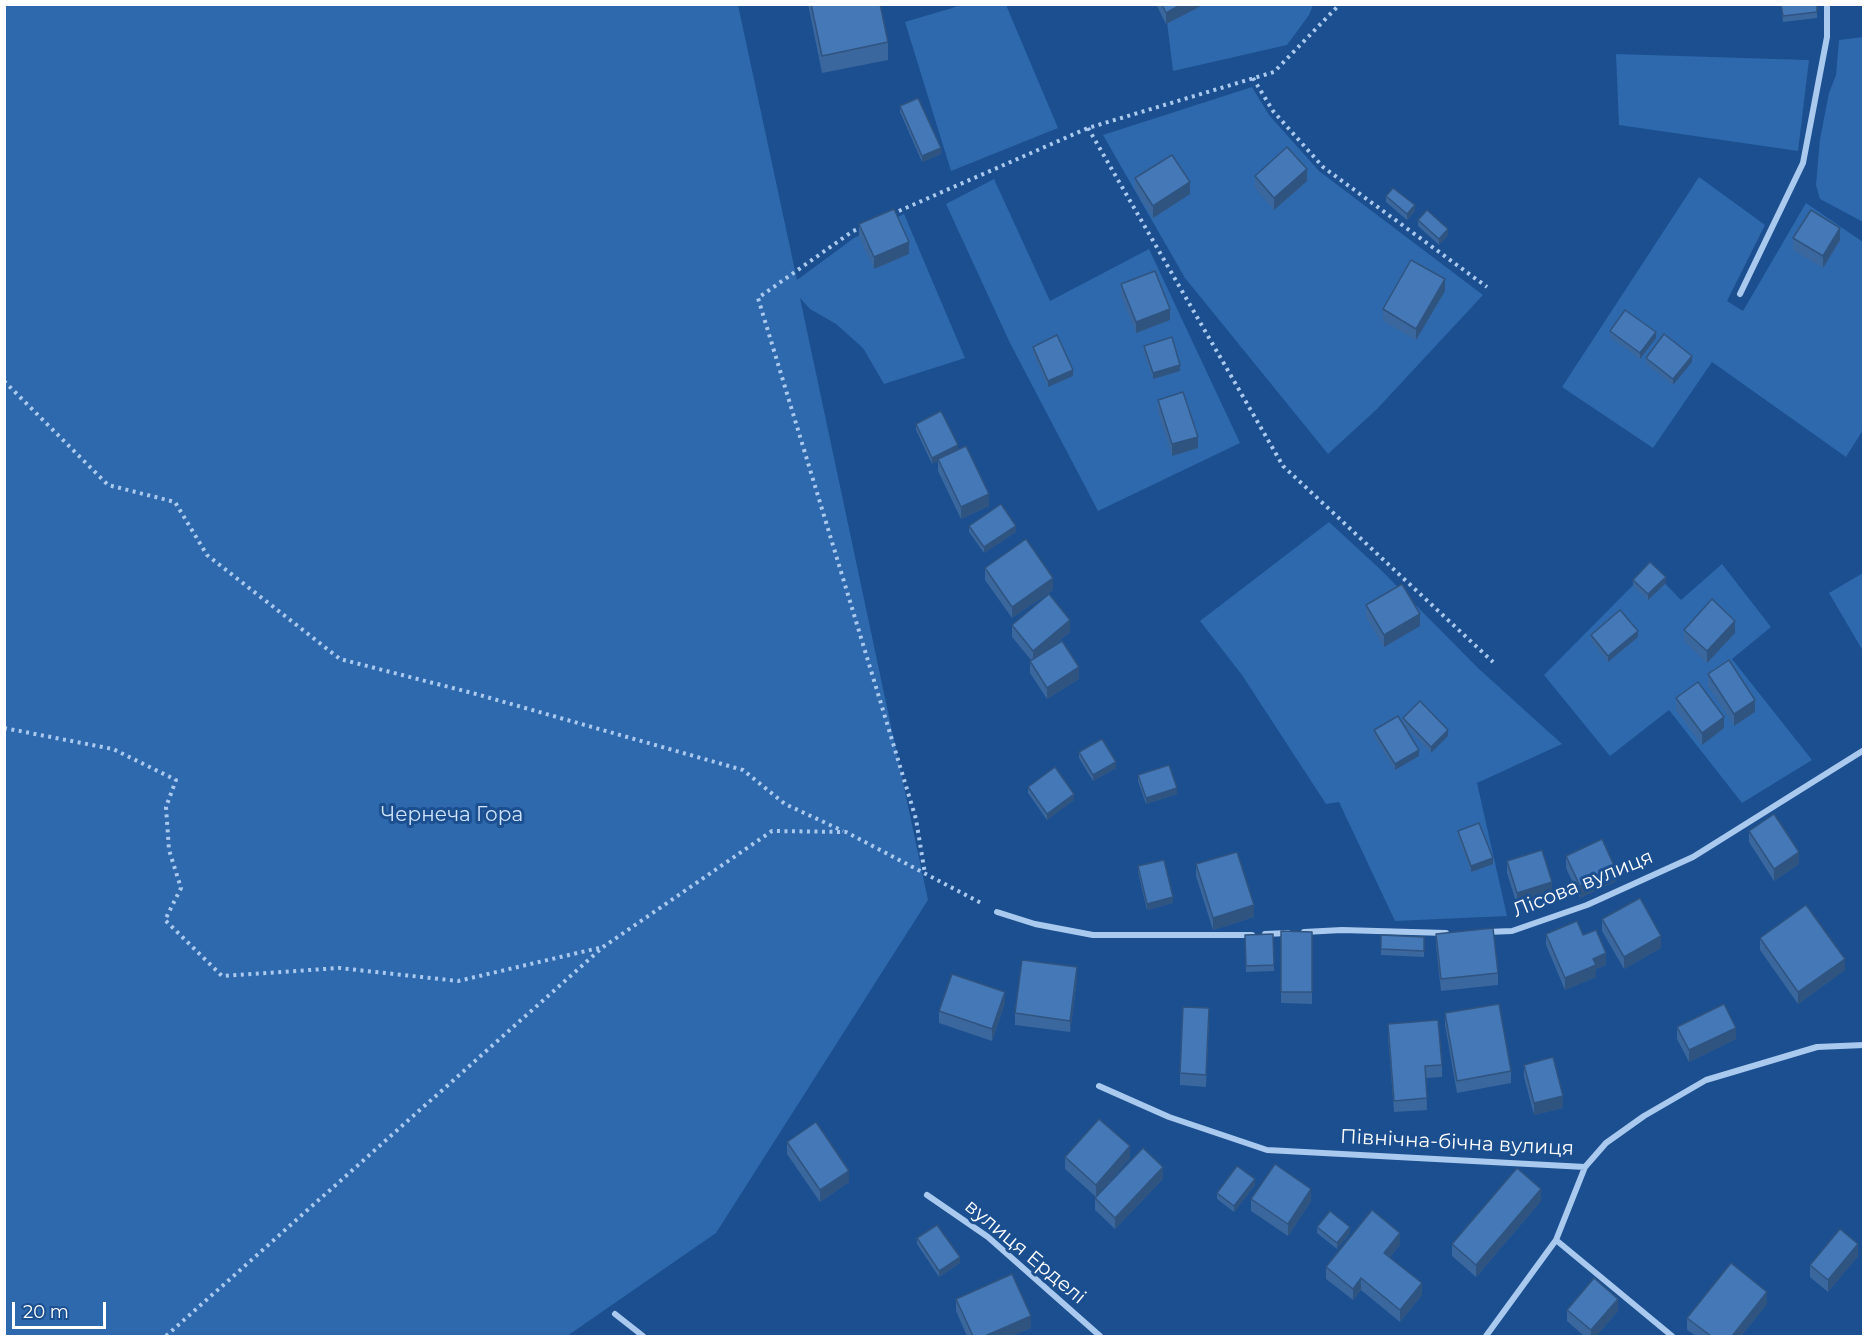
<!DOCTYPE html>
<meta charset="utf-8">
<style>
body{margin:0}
#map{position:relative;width:1868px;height:1341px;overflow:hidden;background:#1b4f8f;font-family:Montserrat,sans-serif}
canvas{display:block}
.frame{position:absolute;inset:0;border:6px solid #fff;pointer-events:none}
.scale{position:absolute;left:12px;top:1302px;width:94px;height:27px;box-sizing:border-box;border:3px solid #fff;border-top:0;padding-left:8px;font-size:18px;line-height:21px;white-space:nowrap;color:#fff;-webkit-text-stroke:4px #1b4f8f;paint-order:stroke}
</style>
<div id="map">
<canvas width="1868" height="1341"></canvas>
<div class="frame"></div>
<div class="scale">20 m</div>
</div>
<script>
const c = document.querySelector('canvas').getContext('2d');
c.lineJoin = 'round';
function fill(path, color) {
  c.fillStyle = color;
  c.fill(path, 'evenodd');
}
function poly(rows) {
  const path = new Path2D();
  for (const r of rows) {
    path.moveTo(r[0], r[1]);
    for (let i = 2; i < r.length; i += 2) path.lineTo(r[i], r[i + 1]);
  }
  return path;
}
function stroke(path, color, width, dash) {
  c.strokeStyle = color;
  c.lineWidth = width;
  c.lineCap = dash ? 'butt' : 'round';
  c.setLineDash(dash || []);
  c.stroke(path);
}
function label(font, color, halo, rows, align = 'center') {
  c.font = font + ' Montserrat,sans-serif';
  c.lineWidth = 6;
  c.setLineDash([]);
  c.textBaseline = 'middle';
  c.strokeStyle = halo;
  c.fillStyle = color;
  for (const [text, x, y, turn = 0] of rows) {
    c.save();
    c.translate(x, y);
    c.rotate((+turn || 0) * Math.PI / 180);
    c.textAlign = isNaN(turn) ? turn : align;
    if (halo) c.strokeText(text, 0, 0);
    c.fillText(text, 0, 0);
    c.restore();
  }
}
const green = poly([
 [5,5,738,5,797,280,854,238,904,214,965,358,884,384,863,348,836,324,810,309,800,298,928,900,716,1233,567,1336,5,1336],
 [962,5,1006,5,1058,128,951,171,905,22],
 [1165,5,1313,5,1309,15,1287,45,1173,71],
 [1863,37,1864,37,1863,222,1820,199,1816,185,1820,139,1829,93,1836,75,1839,40],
 [1616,54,1809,60,1798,151,1619,125],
 [1252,87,1269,115,1319,171,1483,295,1377,409,1328,454,1185,278,1103,135],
 [1699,177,1765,225,1727,301,1743,311,1806,203,1863,242,1863,430,1846,457,1712,362,1653,448,1562,387],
 [994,179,1050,301,1149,249,1240,443,1098,511,1010,343,946,204],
 [1329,522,1381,570,1478,668,1562,744,1477,783,1507,916,1395,921,1339,802,1326,804,1242,675,1200,621],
 [1722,564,1771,627,1732,659,1812,760,1742,803,1669,710,1610,756,1544,675,1650,568,1681,600],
 [1863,573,1863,651,1829,593]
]);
const path = poly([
 [1253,78,1273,111,1323,167,1487,287],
 [1088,128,1283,466,1493,662],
 [892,214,1088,128,1274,72,1340,4],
 [863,227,853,231,758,298,916,819,925,874],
 [4,381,108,485,175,502,207,555,340,659,476,694,743,770,785,804,843,831],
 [4,728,113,749,176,780,166,807,169,850,181,888,165,920,222,976,339,968,458,981,603,947],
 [166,1336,603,947,772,831,846,832,981,903]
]);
const street = poly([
 [1740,294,1803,163,1827,37,1827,4],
 [997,912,1035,924,1093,935,1252,935],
 [1304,932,1342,930,1446,933],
 [1487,932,1512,931,1587,905,1693,857,1864,750],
 [1265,934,1288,933],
 [1099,1086,1169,1117,1267,1150,1585,1167,1606,1143,1644,1116,1706,1080,1817,1047,1864,1045],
 [927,1195,988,1237,1100,1336],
 [1556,1240,1672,1336],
 [615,1314,643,1336],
 [1486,1336,1556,1240,1585,1167]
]);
const wall = poly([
 [808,4,880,4,888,42,888,60,822,73],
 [1156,4,1205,4,1166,24],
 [1781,4,1817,4,1817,18,1783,22],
 [900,106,941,154,922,162,900,112],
 [1255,176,1307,181,1274,210,1255,188],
 [1135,178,1190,194,1153,218,1135,190],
 [1386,196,1415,211,1407,220,1386,202],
 [1418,220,1448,235,1439,245,1418,226],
 [859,224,909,254,874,269,859,236],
 [1793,238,1840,240,1823,268,1793,250],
 [1121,284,1170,320,1136,333,1121,296],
 [1445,291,1416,340,1383,321,1383,309],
 [1610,331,1656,338,1640,359,1610,337],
 [1144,346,1180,371,1153,379,1144,352],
 [1033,347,1073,376,1048,387,1033,353],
 [1646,358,1692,362,1673,385,1646,364],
 [1158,400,1198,448,1172,456,1158,412],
 [916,424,958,450,989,506,961,519,938,471,938,461,932,464,916,430],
 [969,526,1016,532,984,553,969,532],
 [985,568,1053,590,1012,618,985,580],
 [1633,580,1666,583,1648,600,1633,586],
 [1366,605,1420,626,1384,647,1366,617],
 [1012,625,1070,632,1052,647,1079,679,1047,699,1030,673,1030,661,1031,660,1012,637],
 [1684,630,1735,633,1707,663,1684,641],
 [1591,635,1638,637,1608,662,1591,641],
 [1708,674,1755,712,1734,726,1708,686],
 [1676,698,1724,728,1702,745,1676,710],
 [1403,718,1448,736,1431,753,1403,724],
 [1374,730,1419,756,1395,770,1374,736],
 [1079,752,1116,768,1093,781,1079,758],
 [1138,775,1177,794,1146,804,1138,781],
 [1028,787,1074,800,1047,820,1028,793],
 [1458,831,1493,864,1471,872,1458,837],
 [1749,831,1799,864,1774,881,1749,842],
 [1566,856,1616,881,1580,898,1566,868],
 [1507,861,1552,894,1517,905,1507,873],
 [1196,864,1254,917,1213,930,1196,876],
 [1138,866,1173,903,1147,910,1138,872],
 [1602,919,1661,948,1624,969,1602,931],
 [1281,931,1312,932,1312,1004,1281,1003],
 [1273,934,1274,971,1246,972,1245,935],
 [1436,934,1498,973,1498,985,1441,991,1436,946],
 [1546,934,1583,935,1606,965,1596,969,1596,977,1565,990,1546,945],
 [1381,935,1424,937,1424,957,1381,955],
 [1760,938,1845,970,1798,1004,1760,950],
 [1077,979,1070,1032,1015,1025,1015,1013],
 [1005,1003,992,1041,939,1023,939,1011],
 [1445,1013,1511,1071,1511,1083,1457,1093,1445,1025],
 [1209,1020,1206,1087,1180,1085,1180,1073],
 [1388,1024,1442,1065,1442,1077,1426,1078,1427,1110,1394,1112,1388,1036],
 [1677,1027,1736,1039,1689,1062,1677,1039],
 [1524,1065,1563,1108,1534,1115,1524,1077],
 [787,1142,849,1182,820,1202,787,1154],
 [1065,1157,1130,1158,1096,1197,1065,1169],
 [1163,1179,1115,1229,1095,1210,1095,1198],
 [1255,1185,1234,1212,1217,1199,1217,1193],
 [1251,1199,1311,1201,1288,1236,1251,1211],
 [1541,1201,1476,1277,1452,1256,1452,1244],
 [1317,1227,1350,1233,1337,1249,1317,1233],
 [917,1238,960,1263,939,1277,917,1244],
 [1400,1245,1390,1257,1422,1295,1400,1322,1361,1290,1353,1300,1326,1279,1326,1267],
 [1858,1256,1828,1292,1810,1277,1810,1265],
 [956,1299,1031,1328,1011,1336,967,1336,956,1311],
 [1767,1304,1741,1336,1696,1336,1687,1330,1687,1318],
 [1567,1310,1618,1311,1596,1336,1584,1336,1567,1321]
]);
const shadedWall = poly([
 [1182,4,1205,4,1166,24,1166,13],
 [941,148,941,154,922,162,922,156],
 [1307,169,1307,181,1274,210,1274,198],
 [1190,182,1190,194,1153,218,1153,206],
 [1415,205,1415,211,1407,220,1407,214],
 [1840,228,1840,240,1823,268,1823,256],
 [1448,229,1448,235,1439,245,1439,239],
 [909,242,909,254,874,269,874,257],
 [1445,279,1445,291,1416,340,1416,329],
 [1170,309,1170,320,1136,333,1136,322],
 [1656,332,1656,338,1640,359,1640,353],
 [1692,356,1692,362,1673,385,1673,379],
 [1180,365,1180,371,1153,379,1153,373],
 [1073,370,1073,376,1048,387,1048,381],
 [1198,437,1198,448,1172,456,1172,444],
 [958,445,958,451,932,464,932,458],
 [989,494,989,506,961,519,961,507],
 [1016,526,1016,532,984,553,984,547],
 [1666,577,1666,583,1648,600,1648,594],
 [1053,578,1053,590,1012,618,1012,607],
 [1420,614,1420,626,1384,647,1384,635],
 [1070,620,1070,632,1033,662,1033,651],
 [1735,621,1735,633,1707,663,1707,651],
 [1638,631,1638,637,1608,662,1608,656],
 [1079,667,1079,679,1047,699,1047,688],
 [1755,700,1755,712,1734,726,1734,714],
 [1724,717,1724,728,1702,745,1702,733],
 [1448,730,1448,736,1431,753,1431,747],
 [1419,750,1419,756,1395,770,1395,764],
 [1116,762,1116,768,1093,781,1093,775],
 [1177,788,1177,794,1146,804,1146,798],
 [1074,794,1074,800,1047,820,1047,814],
 [1799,852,1799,864,1774,881,1774,869],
 [1493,858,1493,864,1471,872,1471,866],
 [1616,870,1616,881,1580,898,1580,886],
 [1552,882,1552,894,1517,905,1517,893],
 [1173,897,1173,903,1147,910,1147,904],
 [1254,905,1254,917,1213,930,1213,918],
 [1661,936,1661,948,1624,969,1624,957],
 [1606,953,1606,965,1596,969,1596,977,1565,990,1565,978,1593,959],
 [1845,959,1845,970,1798,1004,1798,992],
 [1077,967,1077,979,1070,1032,1070,1021],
 [1005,992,1005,1003,992,1041,992,1029],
 [1736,1028,1736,1039,1689,1062,1689,1050],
 [1563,1096,1563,1108,1534,1115,1534,1103],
 [1130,1146,1130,1158,1096,1197,1096,1185],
 [1163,1167,1163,1179,1115,1229,1115,1218],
 [849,1171,849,1182,820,1202,820,1190],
 [1255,1179,1255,1185,1234,1212,1234,1206],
 [1311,1189,1311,1201,1288,1236,1288,1224],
 [1541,1189,1541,1201,1476,1277,1476,1265],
 [1350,1227,1350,1233,1337,1249,1337,1243],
 [1400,1233,1400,1245,1384,1264,1384,1253],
 [1858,1244,1858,1256,1828,1292,1828,1280],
 [960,1257,960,1263,939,1277,939,1271],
 [1361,1278,1361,1290,1353,1300,1353,1289],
 [1422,1283,1422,1295,1400,1322,1400,1310],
 [1767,1292,1767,1304,1741,1336,1732,1336],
 [1618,1299,1618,1311,1596,1336,1591,1336,1591,1330],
 [1031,1316,1031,1328,1011,1336,985,1336]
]);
const building = poly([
 [811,4,880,4,888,42,822,56,811,4],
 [1162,4,1182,4,1166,13,1162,4],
 [1781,4,1817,4,1817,12,1783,16,1781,4],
 [918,98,941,148,922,156,900,106,918,98],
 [1287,147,1307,169,1274,198,1255,176,1287,147],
 [1172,155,1190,182,1153,206,1135,178,1172,155],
 [1393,188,1415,205,1407,214,1386,196,1393,188],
 [894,209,909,242,874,257,859,224,894,209],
 [1427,210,1448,229,1439,239,1418,220,1427,210],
 [1811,210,1840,228,1823,256,1793,238,1811,210],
 [1411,260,1445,279,1416,329,1383,309,1411,260],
 [1155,271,1170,309,1136,322,1121,284,1155,271],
 [1625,310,1656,332,1640,353,1610,331,1625,310],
 [1664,334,1692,356,1673,379,1646,358,1664,334],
 [1057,335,1073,370,1048,381,1033,347,1057,335],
 [1172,337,1180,365,1153,373,1144,346,1172,337],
 [1183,392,1198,437,1172,444,1158,400,1183,392],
 [941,411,958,445,932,458,916,424,941,411],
 [966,446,989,494,961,507,938,459,966,446],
 [1001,504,1016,526,984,547,969,526,1001,504],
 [1026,539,1053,578,1012,607,985,568,1026,539],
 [1650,562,1666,577,1648,594,1633,580,1650,562],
 [1402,584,1420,614,1384,635,1366,605,1402,584],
 [1049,594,1070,620,1033,651,1012,625,1049,594],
 [1712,599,1735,621,1707,651,1684,630,1712,599],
 [1620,610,1638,631,1608,656,1591,635,1620,610],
 [1062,641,1079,667,1047,688,1030,661,1062,641],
 [1729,660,1755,700,1734,714,1708,674,1729,660],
 [1698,682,1724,717,1702,733,1676,698,1698,682],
 [1420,701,1448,730,1431,747,1403,718,1420,701],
 [1398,716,1419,750,1395,764,1374,730,1398,716],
 [1102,739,1116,762,1093,775,1079,752,1102,739],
 [1169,765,1177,788,1146,798,1138,775,1169,765],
 [1055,767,1074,794,1047,814,1028,787,1055,767],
 [1774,814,1799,852,1774,869,1749,831,1774,814],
 [1479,823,1493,858,1471,866,1458,831,1479,823],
 [1602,839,1616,870,1580,886,1566,856,1602,839],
 [1542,850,1552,882,1517,893,1507,861,1542,850],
 [1237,852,1254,905,1213,918,1196,864,1237,852],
 [1164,860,1173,897,1147,904,1138,866,1164,860],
 [1640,898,1661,936,1624,957,1602,919,1640,898],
 [1806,905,1845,959,1798,992,1760,938,1806,905],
 [1577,921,1583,935,1596,930,1606,953,1593,959,1596,965,1565,978,1546,934,1577,921],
 [1493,928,1498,973,1441,979,1436,934,1493,928],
 [1281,931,1312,932,1312,992,1281,992,1281,931],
 [1273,934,1274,965,1246,966,1245,935,1273,934],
 [1381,935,1424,937,1424,951,1381,949,1381,935],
 [1022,960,1077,967,1070,1021,1015,1013,1022,960],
 [952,974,1005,992,992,1029,939,1011,952,974],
 [1499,1004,1511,1071,1457,1081,1445,1013,1499,1004],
 [1724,1004,1736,1028,1689,1050,1677,1027,1724,1004],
 [1183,1007,1209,1008,1206,1075,1180,1073,1183,1007],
 [1438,1020,1442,1065,1425,1066,1427,1098,1394,1101,1388,1024,1438,1020],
 [1553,1057,1563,1096,1534,1103,1524,1065,1553,1057],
 [1099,1119,1130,1146,1096,1185,1065,1157,1099,1119],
 [816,1122,849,1171,820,1190,787,1142,816,1122],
 [1143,1148,1163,1167,1115,1218,1095,1198,1143,1148],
 [1275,1164,1311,1189,1288,1224,1251,1199,1275,1164],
 [1237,1166,1255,1179,1234,1206,1217,1193,1237,1166],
 [1517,1168,1541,1189,1476,1265,1452,1244,1517,1168],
 [1372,1210,1400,1233,1384,1253,1422,1283,1400,1310,1361,1278,1353,1289,1326,1267,1372,1210],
 [1330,1211,1350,1227,1337,1243,1317,1227,1330,1211],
 [937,1225,960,1257,939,1271,917,1238,937,1225],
 [1840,1229,1858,1244,1828,1280,1810,1265,1840,1229],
 [1731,1263,1767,1292,1732,1336,1711,1336,1687,1318,1731,1263],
 [1012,1274,1031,1316,985,1336,973,1336,956,1299,1012,1274],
 [1594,1278,1618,1299,1591,1330,1567,1310,1594,1278]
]);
const parkNames = [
 ["Чернеча Гора",452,815]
];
const streetNames = [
 ["Лісова вулиця",1583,884,-22],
 ["Північна-бічна вулиця",1457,1143,3],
 ["вулиця Ерделі",1025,1252,40]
];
fill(green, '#2e69ad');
stroke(path, '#a9c9ee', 4, [3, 4.5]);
stroke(street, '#a9c9ee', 6);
fill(wall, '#3a679d');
fill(shadedWall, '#305480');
fill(building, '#4478b7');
stroke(building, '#305480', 1.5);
label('20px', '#cfe3fa', '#1b4f8f', parkNames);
label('20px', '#fff', '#1b4f8f', streetNames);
</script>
